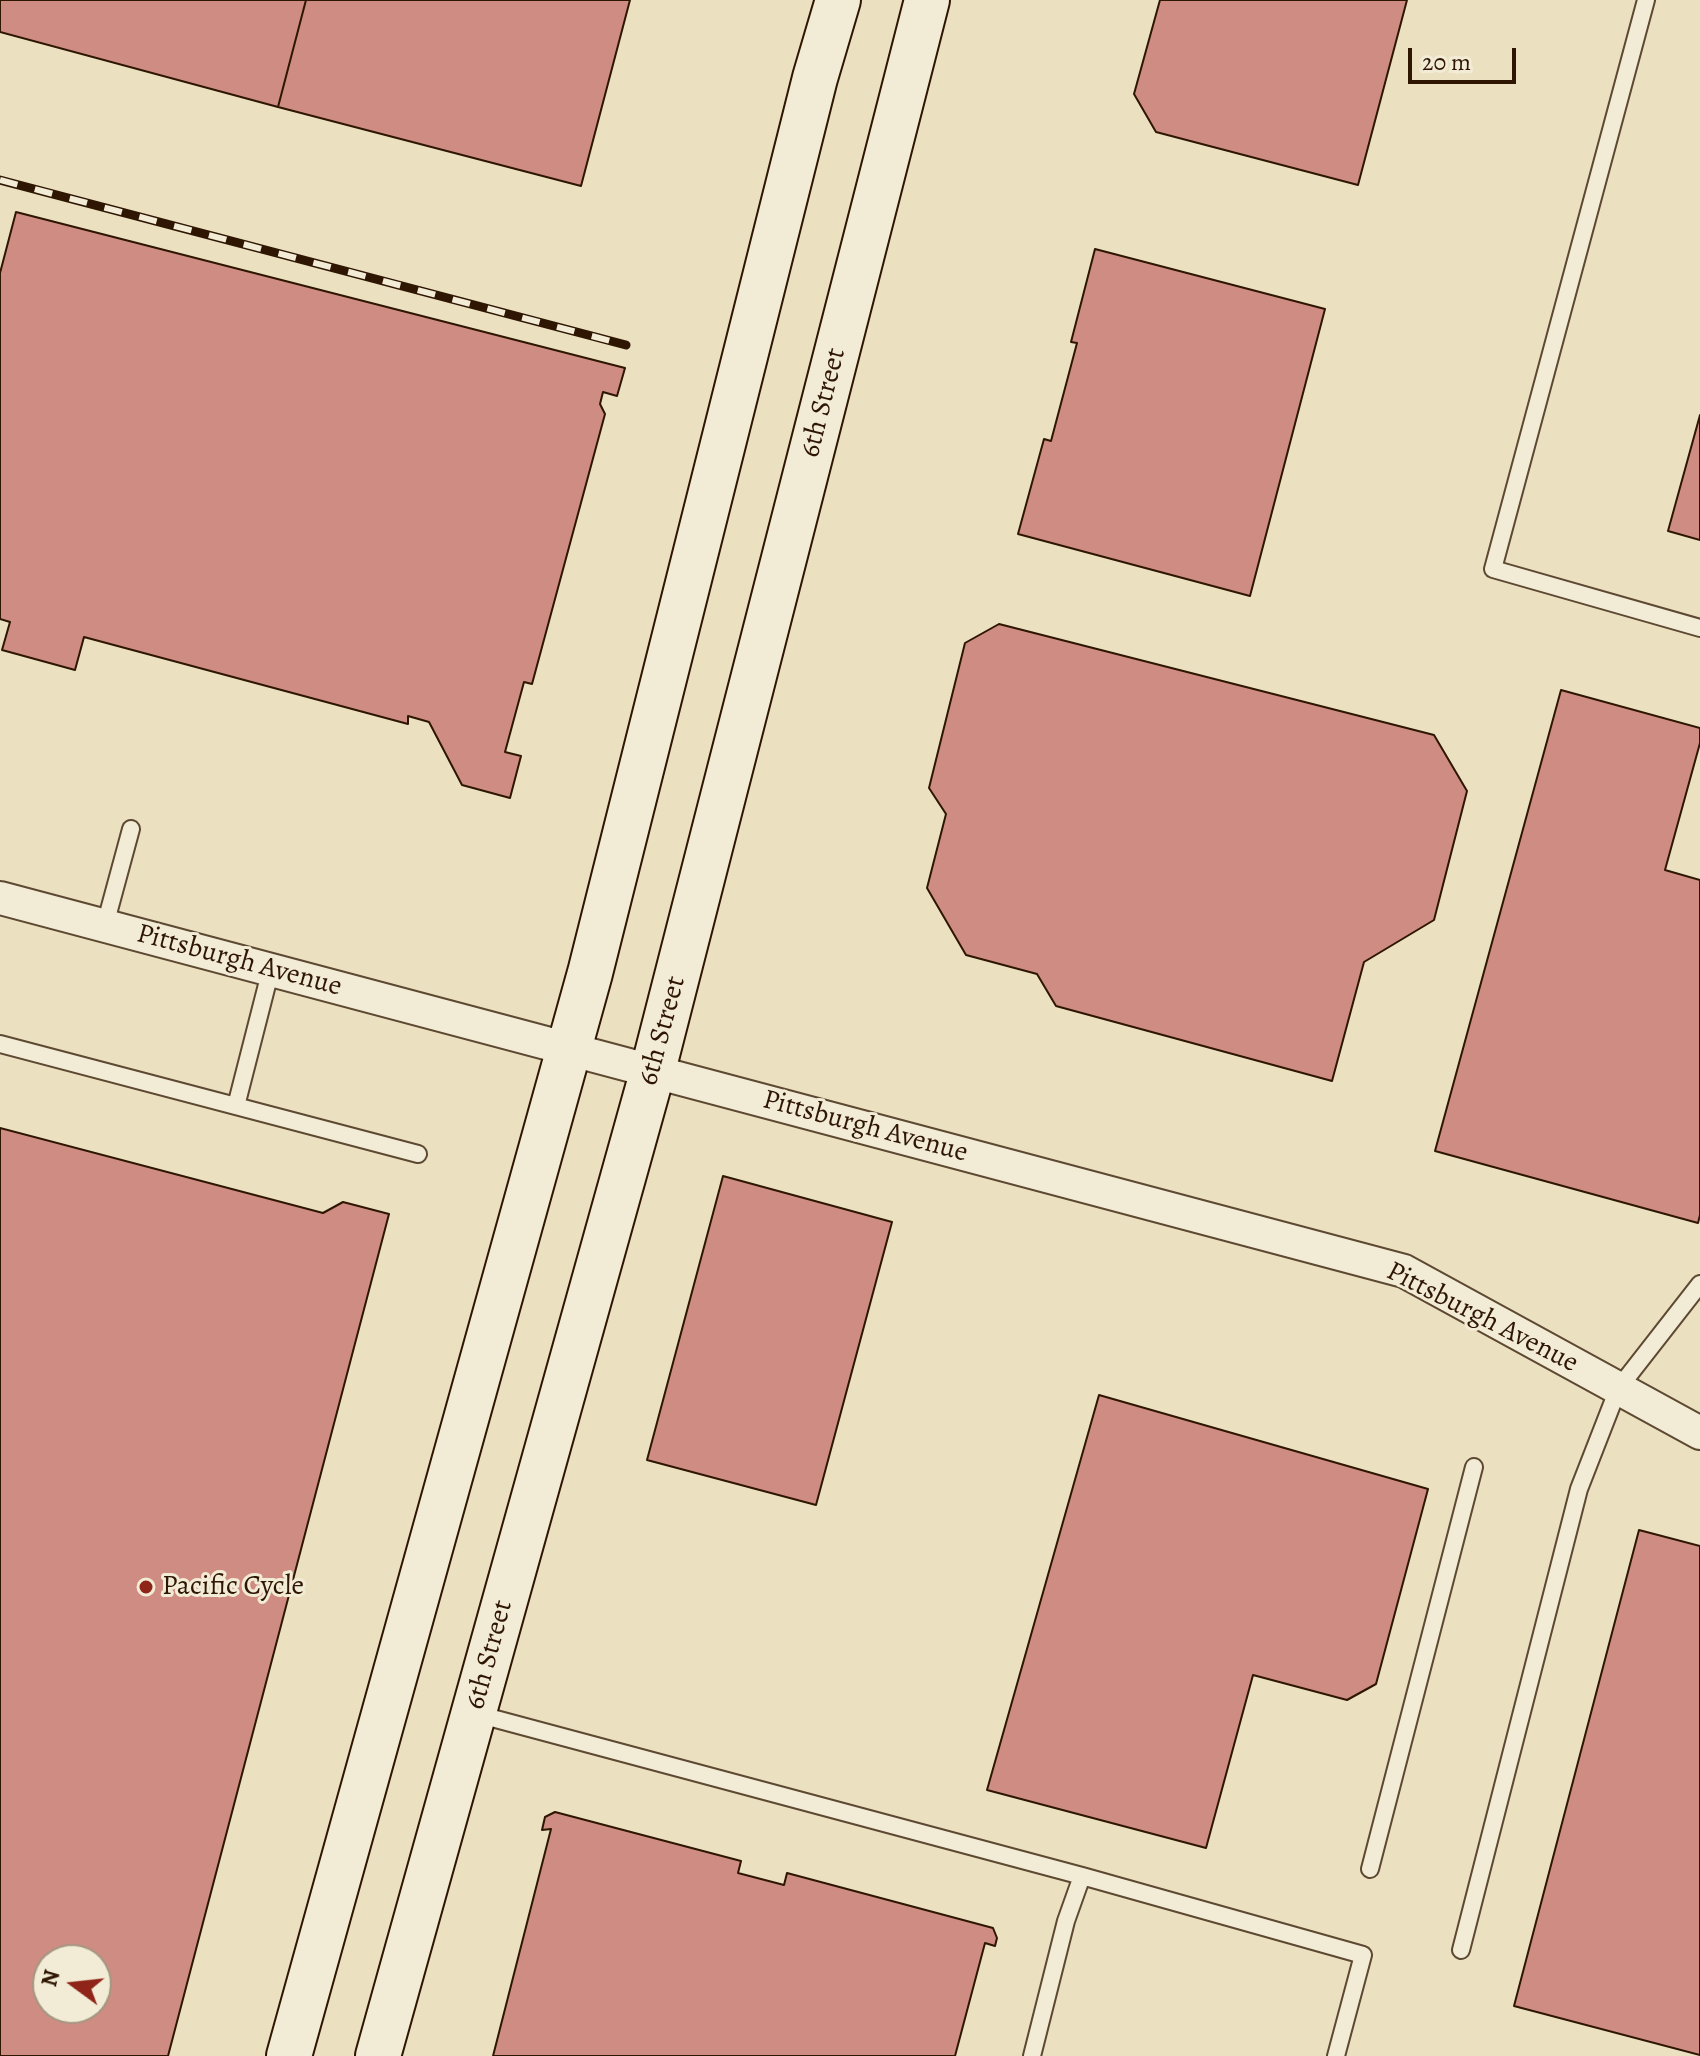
<!DOCTYPE html>
<style>
body{margin:0}
#map{position:relative;width:1700px;height:2056px;overflow:hidden;background:#ebe0bf;font-family:Alegreya,serif}
canvas{display:block}
.north{position:absolute;left:32px;top:1944px;width:80px;height:80px;box-sizing:border-box;background:#f2ebd5;border:2px solid #a49681;border-radius:50%;rotate:285deg;font-size:22px;font-weight:700;line-height:32px;text-align:center;color:#2e1603}
.north::after{content:'';display:block;margin:auto;width:28px;height:36px;background:#8f2418;clip-path:polygon(50% 0,100% 100%,50% 72%,0 100%)}
.scale{position:absolute;left:1408px;top:48px;width:108px;height:36px;box-sizing:border-box;border:4px solid #2e1603;border-top:0;padding-left:10px;font-size:24px;line-height:28px;white-space:nowrap;color:#2e1603;-webkit-text-stroke:6px #f2ebd5;paint-order:stroke}
</style>
<div id="map">
<canvas width="1700" height="2056"></canvas>
<div class="north">N</div>
<div class="scale">20 m</div>
</div>
<script>
const c = document.querySelector('canvas').getContext('2d');
c.lineJoin = 'round';
function fill(path, color) {
  c.fillStyle = color;
  c.fill(path, 'evenodd');
}
function poly(rows) {
  const path = new Path2D();
  for (const r of rows) {
    path.moveTo(r[0], r[1]);
    for (let i = 2; i < r.length; i += 2) path.lineTo(r[i], r[i + 1]);
  }
  return path;
}
function stroke(path, color, width, dash) {
  c.strokeStyle = color;
  c.lineWidth = width;
  c.lineCap = dash ? 'butt' : 'round';
  c.setLineDash(dash || []);
  c.stroke(path);
}
function label(font, color, halo, rows, align = 'center') {
  c.font = font + ' Alegreya,serif';
  c.lineWidth = 6;
  c.setLineDash([]);
  c.textBaseline = 'middle';
  c.strokeStyle = halo;
  c.fillStyle = color;
  for (const [text, x, y, turn = 0] of rows) {
    c.save();
    c.translate(x, y);
    c.rotate((+turn || 0) * Math.PI / 180);
    c.textAlign = isNaN(turn) ? turn : align;
    if (halo) c.strokeText(text, 0, 0);
    c.fillText(text, 0, 0);
    c.restore();
  }
}
const building = poly([
 [0,0,306,0,278,107,0,32,0,0],
 [306,0,630,0,581,186,278,107,306,0],
 [1160,0,1407,0,1358,185,1156,132,1134,94,1160,0],
 [16,212,625,368,617,396,603,392,600,404,605,414,532,684,524,682,505,752,521,756,510,798,462,785,429,722,408,716,408,724,84,637,75,670,2,650,10,622,0,619,0,273,16,212],
 [1095,249,1325,309,1250,596,1018,534,1044,439,1051,441,1077,343,1071,342,1095,249],
 [1700,415,1700,540,1668,531,1700,415],
 [999,624,1434,735,1467,791,1434,920,1364,962,1332,1081,1056,1006,1037,974,966,955,927,888,946,814,929,788,965,643,999,624],
 [1561,690,1700,728,1700,743,1665,870,1700,880,1700,1215,1698,1223,1435,1151,1561,690],
 [0,1128,323,1213,343,1202,389,1214,168,2056,0,2056,0,1128],
 [48,1960,96,1960,96,2008,48,2008,48,1960],
 [723,1176,892,1222,816,1505,647,1460,723,1176],
 [1099,1395,1428,1489,1376,1684,1347,1700,1253,1675,1206,1848,987,1790,1099,1395],
 [1639,1530,1700,1546,1700,2055,1514,2006,1639,1530],
 [555,1812,741,1861,738,1873,784,1885,787,1873,993,1928,997,1938,995,1946,985,1943,955,2056,493,2056,551,1829,542,1830,545,1817,555,1812]
]);
const service = poly([
 [1646,0,1493,569,1700,628],
 [105,925,131,829],
 [0,1044,418,1154],
 [236,1106,271,969],
 [477,1714,1082,1876],
 [1370,1869,1474,1467],
 [1461,1950,1579,1489,1618,1389,1700,1284],
 [1032,2056,1066,1921,1082,1876,1363,1955,1336,2056]
]);
const minor = poly([
 [0,898,1404,1271,1700,1433]
]);
const secondary = poly([
 [289,2056,590,973,815,78,838,0],
 [378,2056,653,1070,927,0]
]);
const rail = poly([
 [0,180,626,345]
]);
const markers = [
 [146,1587,8,"#8f2418"]
];
const streetNames = [
 ["6th Street",824,403,-76],
 ["Pittsburgh Avenue",239,961,15],
 ["6th Street",663,1031,-75],
 ["Pittsburgh Avenue",865,1127,15],
 ["Pittsburgh Avenue",1482,1318,27],
 ["6th Street",490,1655,-75]
];
const poiNames = [
 ["Pacific Cycle",162,1587]
];
fill(building, '#ce8c82');
stroke(building, '#2e1603', 2);
stroke(service, '#5d4832', 20);
stroke(minor, '#5d4832', 36);
stroke(secondary, '#2e1603', 48);
stroke(service, '#f2ebd5', 16);
stroke(minor, '#f2ebd5', 32);
stroke(secondary, '#f2ebd5', 44);
stroke(rail, '#2e1603', 9);
stroke(rail, '#f2ebd5', 6, [18]);
for (const [x, y, r, color] of markers) {
  const dot = new Path2D();
  dot.arc(x, y, r, 0, 2 * Math.PI);
  c.fillStyle = color;
  c.fill(dot);
  stroke(dot, '#f2ebd5', 3);
}
label('28px', '#2e1603', '#f2ebd5', streetNames);
label('28px', '#2e1603', '#f2ebd5', poiNames, 'left');
</script>
